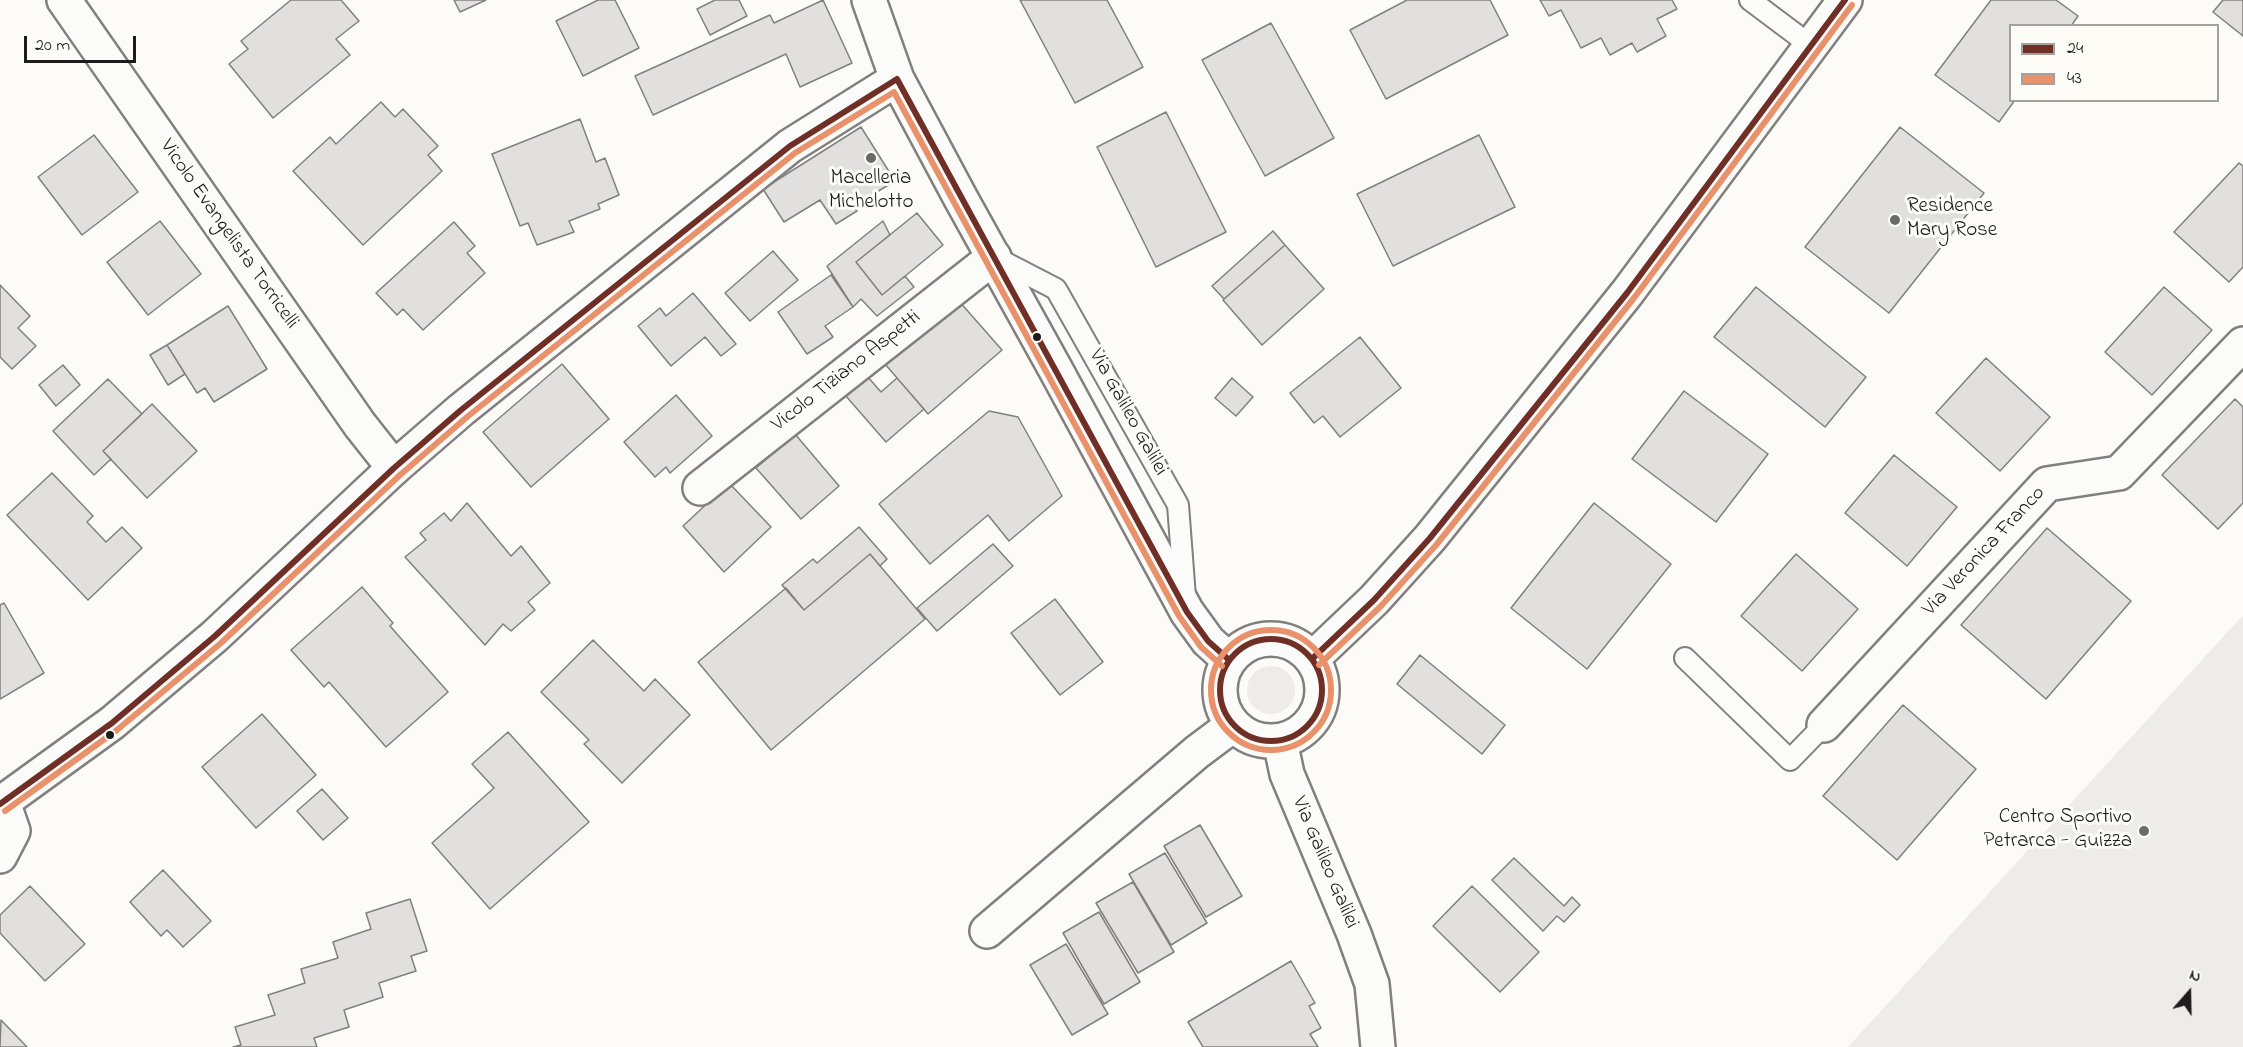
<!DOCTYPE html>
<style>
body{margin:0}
#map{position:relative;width:2243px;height:1047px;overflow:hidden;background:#fcfbf8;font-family:"Indie Flower",sans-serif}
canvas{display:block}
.legend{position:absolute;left:2009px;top:24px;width:210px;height:78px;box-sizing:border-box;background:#fdfcf7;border:2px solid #a3a29f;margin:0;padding:8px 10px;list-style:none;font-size:18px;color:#1c1c1c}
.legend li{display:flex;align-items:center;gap:12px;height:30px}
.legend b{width:30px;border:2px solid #a3a29f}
.north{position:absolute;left:2159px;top:963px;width:60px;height:60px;-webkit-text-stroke:4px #fdfcf7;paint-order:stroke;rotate:20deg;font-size:16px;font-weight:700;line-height:24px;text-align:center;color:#1c1c1c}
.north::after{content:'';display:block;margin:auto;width:21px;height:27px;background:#1c1c1c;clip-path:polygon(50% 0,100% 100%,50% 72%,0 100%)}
.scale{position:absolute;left:24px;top:36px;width:112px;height:27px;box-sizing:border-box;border:3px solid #1c1c1c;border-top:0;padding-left:8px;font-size:18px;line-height:21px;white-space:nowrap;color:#1c1c1c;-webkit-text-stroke:4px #fdfcf7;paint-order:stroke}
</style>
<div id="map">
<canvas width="2243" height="1047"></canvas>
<ul class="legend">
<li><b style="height:8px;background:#6f2f26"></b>24</li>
<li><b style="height:8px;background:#e8916a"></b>43</li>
</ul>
<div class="north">N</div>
<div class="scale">20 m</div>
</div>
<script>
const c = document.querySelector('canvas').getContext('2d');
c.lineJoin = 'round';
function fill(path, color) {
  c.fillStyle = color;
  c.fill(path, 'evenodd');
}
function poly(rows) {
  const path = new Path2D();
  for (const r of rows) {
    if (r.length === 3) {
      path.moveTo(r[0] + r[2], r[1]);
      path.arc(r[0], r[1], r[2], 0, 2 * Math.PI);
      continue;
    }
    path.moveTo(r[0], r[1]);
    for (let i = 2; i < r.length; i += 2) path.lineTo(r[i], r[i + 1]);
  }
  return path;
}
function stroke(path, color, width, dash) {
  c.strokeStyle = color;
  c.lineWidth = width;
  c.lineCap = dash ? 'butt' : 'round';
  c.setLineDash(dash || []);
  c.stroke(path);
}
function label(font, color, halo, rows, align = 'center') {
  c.font = font + ' "Indie Flower",sans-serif';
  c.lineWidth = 6;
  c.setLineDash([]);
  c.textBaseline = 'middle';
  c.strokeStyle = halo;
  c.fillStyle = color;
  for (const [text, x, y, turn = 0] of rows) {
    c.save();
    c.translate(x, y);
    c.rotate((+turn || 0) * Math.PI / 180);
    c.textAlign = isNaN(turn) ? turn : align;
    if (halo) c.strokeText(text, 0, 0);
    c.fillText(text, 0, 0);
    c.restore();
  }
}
const green = poly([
 [2243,615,2243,1047,1848,1047],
 [1271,690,24]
]);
const building = poly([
 [291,0,341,0,359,21,336,39,350,55,273,118,229,64,248,49,241,41,291,0],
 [454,0,486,0,460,12,454,0],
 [598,0,615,0,639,48,583,76,556,21,598,0],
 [715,0,739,0,747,16,710,35,697,9,715,0],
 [823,0,852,63,800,87,786,54,653,115,635,76,770,15,774,23,823,0],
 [1020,0,1107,0,1143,67,1075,103,1020,0],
 [1407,0,1490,0,1508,35,1386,99,1350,30,1407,0],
 [1540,0,1672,0,1677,9,1657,19,1666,36,1637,52,1632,43,1610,55,1601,38,1581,48,1561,10,1549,16,1540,0],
 [1991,0,2056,0,2078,16,2071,26,2010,26,2010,100,2015,100,1999,122,1935,75,1991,0],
 [2223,0,2243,0,2243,36,2213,12,2223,0],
 [1271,23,1334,138,1265,176,1202,60,1271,23],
 [381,102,395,117,403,109,438,146,428,155,442,171,363,245,293,171,330,137,336,144,381,102],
 [1166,112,1226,232,1156,267,1097,147,1166,112],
 [580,119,596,162,605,158,619,195,598,204,600,209,569,221,574,232,537,245,528,223,520,226,492,154,580,119],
 [861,127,895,181,854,206,857,211,836,224,820,200,784,222,763,189,861,127],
 [1900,127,1984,193,1889,313,1805,247,1900,127],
 [94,135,138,192,82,235,38,177,94,135],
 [1479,135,1515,207,1393,266,1357,194,1479,135],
 [2239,163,2243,166,2243,267,2229,282,2174,232,2239,163],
 [917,213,943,245,882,295,856,262,917,213],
 [160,221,201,274,148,315,107,262,160,221],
 [883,221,890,235,856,262,882,295,905,276,914,287,877,316,861,299,853,307,827,266,883,221],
 [454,222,475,246,467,253,485,273,423,330,403,309,397,315,376,293,454,222],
 [1273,231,1285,245,1224,299,1212,286,1273,231],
 [1285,245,1324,289,1262,345,1223,300,1285,245],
 [773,251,798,280,750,321,725,293,773,251],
 [831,275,853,307,825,326,833,337,807,354,778,312,831,275],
 [0,285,30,316,18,328,36,346,12,369,0,357,0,285],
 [1756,287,1866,377,1825,427,1714,337,1756,287],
 [2164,287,2212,330,2152,395,2105,352,2164,287],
 [693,293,736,344,721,356,705,337,671,366,638,326,660,308,666,316,693,293],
 [958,300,1002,350,928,414,885,364,958,300],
 [228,306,267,369,214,402,205,388,197,393,167,345,228,306],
 [1360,337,1401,388,1340,437,1323,416,1314,423,1290,393,1360,337],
 [167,345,185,374,168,385,150,355,167,345],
 [1986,358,2050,417,2000,471,1936,413,1986,358],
 [562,364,609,419,531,487,483,432,562,364],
 [63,365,80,385,56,406,39,385,63,365],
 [867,376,881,392,897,378,924,409,886,442,845,395,867,376],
 [1232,378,1253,397,1236,416,1215,398,1232,378],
 [108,379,142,414,103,451,111,459,94,475,53,431,108,379],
 [1684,391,1768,454,1716,522,1632,459,1684,391],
 [676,395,712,436,670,473,666,467,655,477,624,442,676,395],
 [2235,399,2243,407,2243,503,2218,529,2162,475,2235,399],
 [152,404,197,451,147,498,103,451,152,404],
 [989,411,1018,417,1062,496,1009,541,988,515,930,564,879,504,989,411],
 [795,434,839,486,801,519,756,468,795,434],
 [1894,455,1957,507,1907,566,1845,513,1894,455],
 [52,473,93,516,87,522,106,542,122,527,142,548,88,600,7,515,52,473],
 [729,483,771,527,724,572,683,526,729,483],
 [467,503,511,556,521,546,550,583,528,602,535,610,511,631,503,624,485,645,405,557,426,540,420,533,444,513,451,521,467,503],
 [1594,503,1671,564,1587,669,1511,608,1594,503],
 [859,527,887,559,880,566,870,554,804,610,782,585,813,559,817,563,859,527],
 [2047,528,2131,601,2046,699,1961,625,2047,528],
 [993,544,1013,566,937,631,917,608,993,544],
 [870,554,925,619,771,750,698,662,786,588,804,610,870,554],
 [1796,554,1858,609,1802,671,1741,616,1796,554],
 [362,587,393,623,390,626,448,692,386,747,329,682,324,687,291,650,362,587],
 [1055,599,1103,662,1060,695,1011,633,1055,599],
 [4,603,44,673,0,699,0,605,4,603],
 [593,640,644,691,655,679,690,715,622,783,584,744,589,740,541,692,593,640],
 [1420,655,1505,725,1482,754,1397,684,1420,655],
 [1903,705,1976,769,1897,860,1823,796,1903,705],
 [262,714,316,775,256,828,202,767,262,714],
 [508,732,589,822,490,909,432,843,494,788,472,764,508,732],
 [322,789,348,818,323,840,297,811,322,789],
 [1200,825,1242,896,1206,917,1164,846,1200,825],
 [1165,853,1207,923,1171,945,1129,874,1165,853],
 [1514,858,1564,906,1572,897,1580,905,1564,922,1557,916,1543,931,1492,880,1514,858],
 [163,870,211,921,183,947,167,930,161,936,130,902,163,870],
 [1133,882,1174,952,1138,973,1096,903,1133,882],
 [30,886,85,944,45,981,0,933,0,915,30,886],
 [1472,886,1539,952,1500,992,1433,926,1472,886],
 [410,899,427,951,411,956,416,971,379,983,383,997,344,1010,349,1027,314,1038,317,1047,233,1047,241,1045,235,1027,275,1015,268,995,305,983,301,969,338,958,333,942,371,929,366,913,410,899],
 [1099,912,1140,982,1104,1004,1063,933,1099,912],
 [1066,944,1108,1014,1072,1035,1030,965,1066,944],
 [1291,961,1315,1003,1309,1006,1321,1028,1310,1034,1318,1047,1203,1047,1188,1022,1291,961],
 [1,1020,27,1047,0,1047,1,1020]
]);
const service = poly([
 [1750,0,1810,45],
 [996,258,1056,289,1178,505,1185,597],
 [1685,658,1790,760,1824,725]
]);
const minor = poly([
 [64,0,360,425,394,468],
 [700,488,994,257],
 [1824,725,2047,484,2119,473,2243,344],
 [1280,741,1287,774,1354,934,1372,984,1378,1047],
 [0,856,13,831,3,802],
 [987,931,1197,752,1233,725]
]);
const tertiary = poly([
 [869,0,897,79,960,197,1057,372,1187,612,1208,641,1228,659],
 [1271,690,51],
 [1313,658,1374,600,1430,538,1627,293,1845,0],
 [0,804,112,723,215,636,394,468,461,410,790,146,897,79]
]);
const bus1 = poly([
 [1271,690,51],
 [1313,658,1374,600,1430,538,1627,293,1845,0],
 [0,804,112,723,215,636,394,468,461,410,790,146,897,79,1187,612,1208,641,1228,659]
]);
const bus2 = poly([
 [1271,690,60],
 [1319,665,1381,606,1437,544,1634,298,1852,5],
 [5,811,117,730,221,643,400,475,467,417,795,153,894,92,1179,616,1201,647,1222,666]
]);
const markers = [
 [871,158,6,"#6a6a69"],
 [1895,220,6,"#6a6a69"],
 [1037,337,5,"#1c1c1c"],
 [110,735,5,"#1c1c1c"],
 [2144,831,6,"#6a6a69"]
];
const poiNames = [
 ["Macelleria",871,180],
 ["Michelotto",871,204],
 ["Residence",1907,208,"left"],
 ["Mary Rose",1907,232,"left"],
 ["Centro Sportivo",2132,819,"right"],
 ["Petrarca - Guizza",2132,843,"right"]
];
const streetNames = [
 ["Vicolo Evangelista Torricelli",228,235,55],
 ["Vicolo Tiziano Aspetti",847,372,-38],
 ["Via Galileo Galilei",1127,413,61],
 ["Via Veronica Franco",1985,552,-47],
 ["Via Galileo Galilei",1324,863,67]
];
fill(green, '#edece8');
fill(building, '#e1e0de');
stroke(building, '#81807f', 1.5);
stroke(service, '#81807f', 24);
stroke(minor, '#81807f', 38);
stroke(tertiary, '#81807f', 38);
stroke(service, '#fbfbf9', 20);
stroke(minor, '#fbfbf9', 33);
stroke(tertiary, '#fbfbf9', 33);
stroke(bus1, '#6f2f26', 6);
stroke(bus2, '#e8916a', 6);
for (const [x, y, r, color] of markers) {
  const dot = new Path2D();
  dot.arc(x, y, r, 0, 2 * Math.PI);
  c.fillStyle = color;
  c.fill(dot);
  stroke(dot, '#fdfcf7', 2);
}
label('21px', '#1c1c1c', '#fdfcf7', poiNames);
label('21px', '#1c1c1c', '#fdfcf7', streetNames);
</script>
